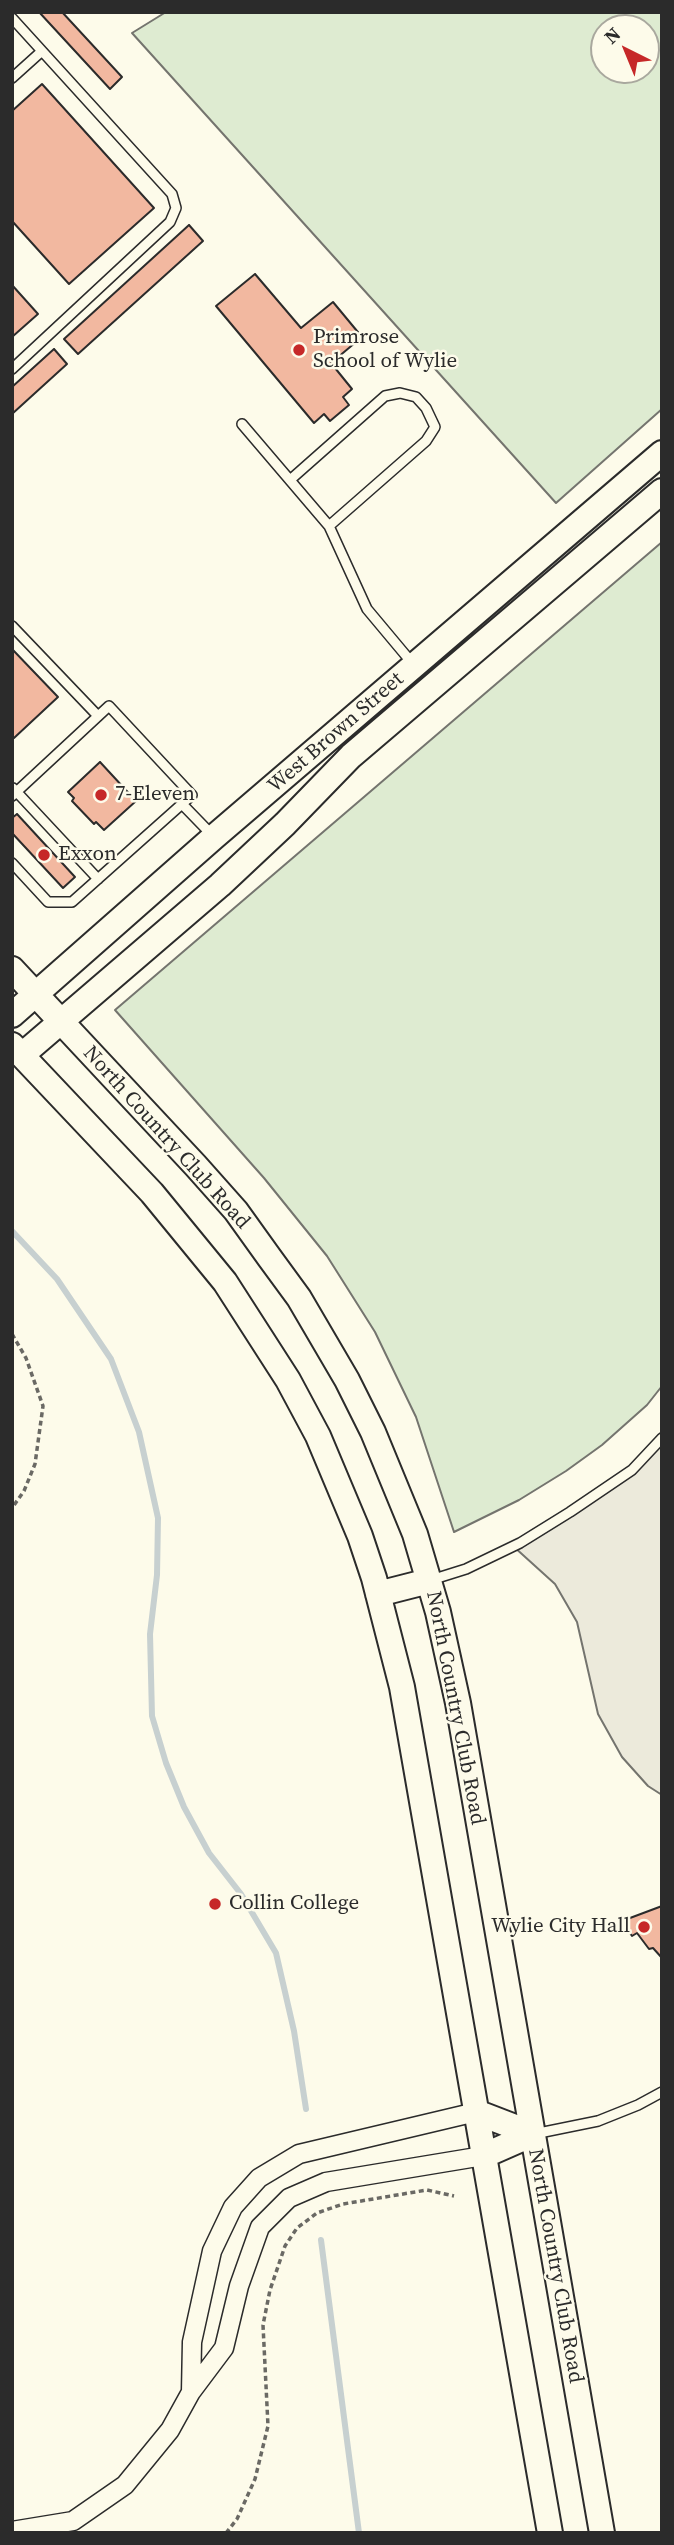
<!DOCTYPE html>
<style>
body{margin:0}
#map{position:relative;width:674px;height:2545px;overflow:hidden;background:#fdfbea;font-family:"Source Serif 4",serif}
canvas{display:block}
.frame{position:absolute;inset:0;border:14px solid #2b2b2b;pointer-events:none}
.north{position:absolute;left:590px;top:14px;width:70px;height:70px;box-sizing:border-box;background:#fdfbea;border:2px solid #a9a89e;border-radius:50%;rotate:317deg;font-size:19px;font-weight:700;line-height:28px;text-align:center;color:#2b2b2b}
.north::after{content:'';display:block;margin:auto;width:24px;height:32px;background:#c62828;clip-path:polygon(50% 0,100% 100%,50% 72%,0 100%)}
</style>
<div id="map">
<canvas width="674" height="2545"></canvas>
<div class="frame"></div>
<div class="north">N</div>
</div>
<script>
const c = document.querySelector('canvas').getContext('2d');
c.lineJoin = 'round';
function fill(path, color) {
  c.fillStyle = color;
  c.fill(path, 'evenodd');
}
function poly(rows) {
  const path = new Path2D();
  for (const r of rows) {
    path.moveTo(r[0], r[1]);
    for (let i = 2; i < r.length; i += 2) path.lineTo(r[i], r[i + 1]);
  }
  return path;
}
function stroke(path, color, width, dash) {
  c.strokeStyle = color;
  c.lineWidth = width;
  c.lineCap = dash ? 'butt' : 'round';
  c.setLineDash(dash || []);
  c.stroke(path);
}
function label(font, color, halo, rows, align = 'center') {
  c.font = font + ' "Source Serif 4",serif';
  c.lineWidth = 5;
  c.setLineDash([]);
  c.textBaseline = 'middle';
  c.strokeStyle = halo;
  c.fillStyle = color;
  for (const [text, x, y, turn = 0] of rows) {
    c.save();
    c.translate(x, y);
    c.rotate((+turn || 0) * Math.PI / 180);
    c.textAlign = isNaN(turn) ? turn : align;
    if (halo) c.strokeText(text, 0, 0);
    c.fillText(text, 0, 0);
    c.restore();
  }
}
const green = poly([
 [166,12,662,12,662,409,556,503,132,33,166,12],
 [604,28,646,28,646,70,604,70,604,28],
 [662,542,662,1386,647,1405,602,1445,566,1471,519,1500,454,1532,416,1417,375,1332,327,1256,264,1178,115,1010,662,542]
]);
const parking = poly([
 [662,1436,662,1795,648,1786,622,1757,598,1714,577,1622,555,1584,513,1546,632,1470,662,1436]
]);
const stream = poly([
 [12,1231,57,1279,111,1359,139,1432,158,1518,157,1575,150,1634,152,1716,166,1763,184,1807,209,1853,241,1894,276,1953,294,2031,306,2109],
 [321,2240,359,2533]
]);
const building = poly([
 [39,12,62,12,122,77,110,89,39,12],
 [42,84,154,208,69,284,12,221,12,111,42,84],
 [189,225,203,241,78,354,64,339,189,225],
 [255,274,301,328,333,302,362,337,331,363,352,389,343,397,349,405,330,421,324,414,314,423,216,306,255,274],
 [12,285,38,314,12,337,12,285],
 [54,349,67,364,12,414,12,387,54,349],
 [12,649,58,697,14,738,12,736,12,649],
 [100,762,136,801,104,830,96,822,94,824,72,801,74,798,68,792,100,762],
 [17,814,75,877,63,888,12,833,12,818,17,814],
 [662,1906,662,1958,653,1948,649,1949,637,1933,632,1936,622,1921,662,1906]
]);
const path = poly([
 [12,1334,26,1358,43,1406,35,1464,24,1491,12,1508],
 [226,2533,237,2519,255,2479,268,2426,263,2325,270,2290,285,2246,297,2228,317,2213,343,2204,427,2190,454,2196]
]);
const lane = poly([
 [12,18,172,194,176,208,170,222,12,369],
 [12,78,42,51],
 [242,424,329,526,367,609,413,664],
 [290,480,385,396,400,393,416,397,426,408,435,427,426,441,329,526],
 [12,626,98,716],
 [13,788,98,879],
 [12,796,109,706,192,795,182,804,214,837],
 [12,863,48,902,72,902,182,804],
 [431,1580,466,1569,520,1543,570,1512,632,1470,662,1438],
 [534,2134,598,2121,638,2105,662,2092]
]);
const street = poly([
 [191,2392,192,2342,212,2251,233,2207,259,2178,299,2154,476,2112],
 [12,2531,73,2521,125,2485,170,2430,191,2392,224,2348,239,2286,260,2227,289,2198,326,2182,483,2156]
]);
const secondary = poly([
 [12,969,196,1166,236,1211,269,1257,299,1298,347,1380,373,1432,415,1534,438,1612,458,1703,602,2533],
 [12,1015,214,837,662,453],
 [12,1045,152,1193,225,1282,288,1380,318,1436,360,1536,374,1578,402,1687,550,2533],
 [22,1055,220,885,285,824,351,756,662,491],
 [378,1594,429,1581],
 [476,2112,533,2134],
 [483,2156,533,2134]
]);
const markers = [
 [299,350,7,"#c62828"],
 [101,795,7,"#c62828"],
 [44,855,7,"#c62828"],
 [215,1904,7,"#c62828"],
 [644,1927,7,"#c62828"]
];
const poiNames = [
 ["Primrose",313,338],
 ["School of Wylie",313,362],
 ["7-Eleven",115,795],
 ["Exxon",58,855],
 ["Collin College",229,1904],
 ["Wylie City Hall",630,1927,"right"]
];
const streetNames = [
 ["West Brown Street",336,733,-41],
 ["North Country Club Road",166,1138,48],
 ["North Country Club Road",455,1708,79],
 ["North Country Club Road",555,2266,80]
];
fill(green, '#deebd1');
stroke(green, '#74746e', 2);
fill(parking, '#eceadb');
stroke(parking, '#74746e', 2);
stroke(stream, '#c7d0d0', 6);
fill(building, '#f2b8a0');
stroke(building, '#2b2b2b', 2);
stroke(lane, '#2b2b2b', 12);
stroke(street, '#2b2b2b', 21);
stroke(secondary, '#2b2b2b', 28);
stroke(path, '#6a6964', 3.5, [5, 3.5]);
stroke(lane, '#fdfbea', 9);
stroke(street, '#fdfbea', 18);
stroke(secondary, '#fdfbea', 24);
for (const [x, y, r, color] of markers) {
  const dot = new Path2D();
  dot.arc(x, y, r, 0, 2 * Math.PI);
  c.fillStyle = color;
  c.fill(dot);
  stroke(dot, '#fdfbea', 2.5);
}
label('21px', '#2b2b2b', '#fdfbea', poiNames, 'left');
label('21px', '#2b2b2b', '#fdfbea', streetNames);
</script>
